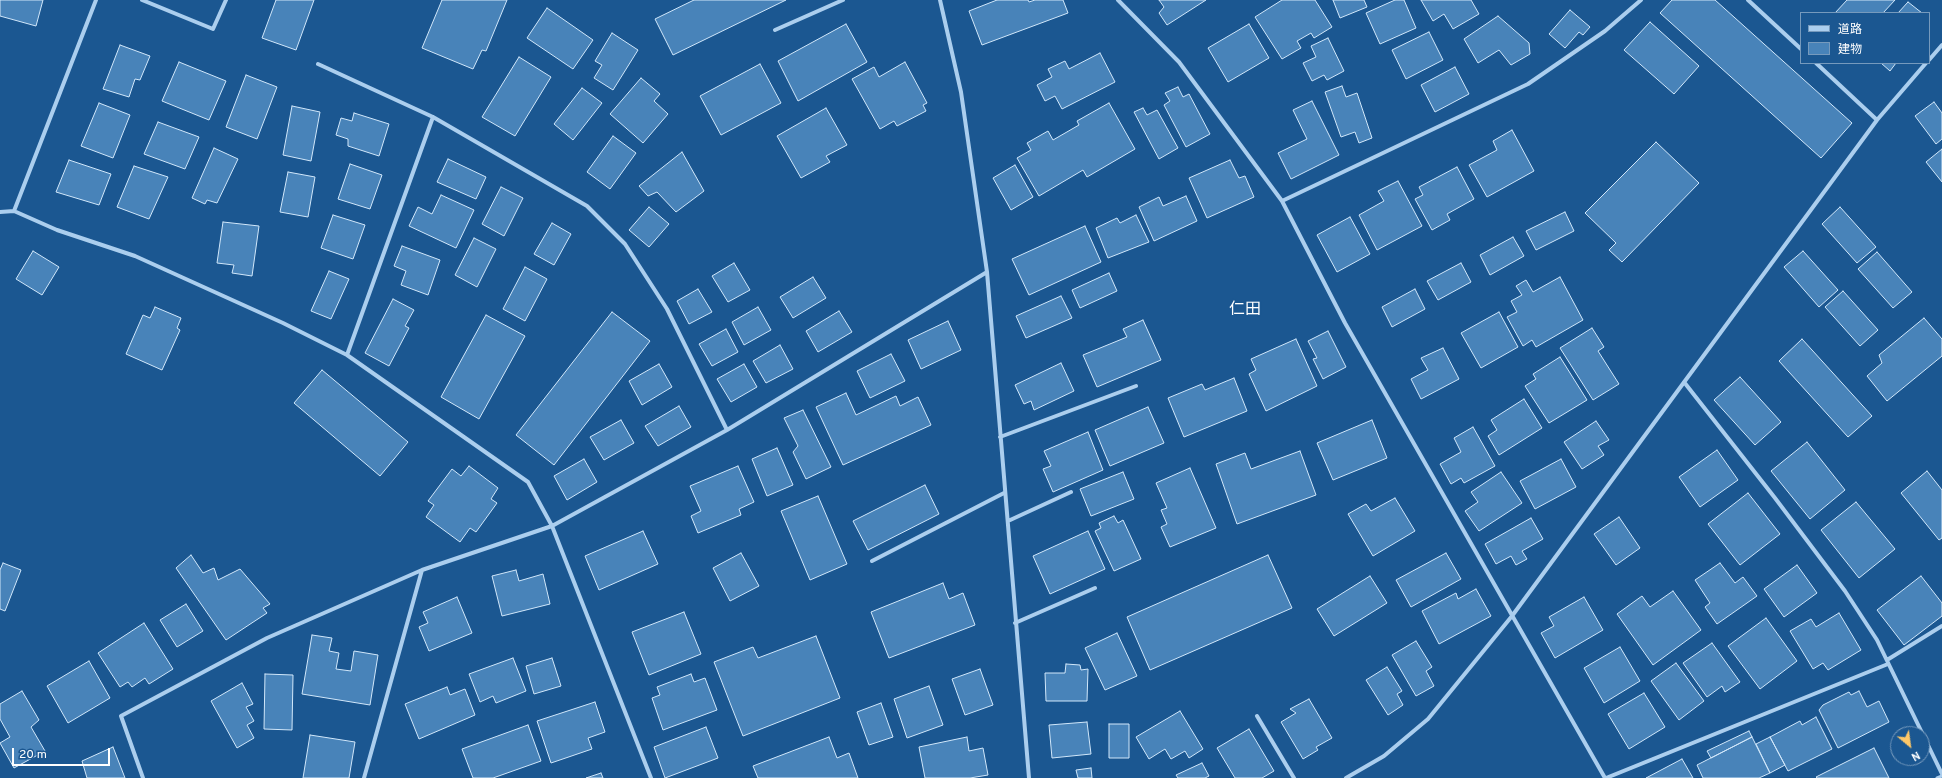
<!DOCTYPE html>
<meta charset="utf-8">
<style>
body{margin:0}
#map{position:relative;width:1942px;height:778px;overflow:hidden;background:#1b5791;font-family:Overpass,"Noto Sans JP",sans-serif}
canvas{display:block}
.legend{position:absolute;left:1800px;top:12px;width:130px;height:52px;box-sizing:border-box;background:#1b5791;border:1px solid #769abd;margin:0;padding:5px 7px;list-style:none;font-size:12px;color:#fff}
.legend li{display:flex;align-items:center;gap:8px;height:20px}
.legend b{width:20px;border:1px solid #769abd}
.north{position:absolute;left:1890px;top:726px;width:40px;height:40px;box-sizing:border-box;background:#1b5791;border:1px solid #769abd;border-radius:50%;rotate:151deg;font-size:11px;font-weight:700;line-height:16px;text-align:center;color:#fff}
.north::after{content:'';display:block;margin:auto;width:14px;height:18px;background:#ffc868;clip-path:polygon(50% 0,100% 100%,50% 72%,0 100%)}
.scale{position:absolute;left:12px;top:748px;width:98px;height:18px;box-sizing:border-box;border:2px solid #fff;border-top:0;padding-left:5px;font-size:12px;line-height:14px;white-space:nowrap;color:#fff;-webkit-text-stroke:3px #1b5791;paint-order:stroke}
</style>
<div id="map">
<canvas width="1942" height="778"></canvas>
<ul class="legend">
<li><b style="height:5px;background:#abceee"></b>道路</li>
<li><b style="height:11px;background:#4883b9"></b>建物</li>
</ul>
<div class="north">N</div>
<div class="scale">20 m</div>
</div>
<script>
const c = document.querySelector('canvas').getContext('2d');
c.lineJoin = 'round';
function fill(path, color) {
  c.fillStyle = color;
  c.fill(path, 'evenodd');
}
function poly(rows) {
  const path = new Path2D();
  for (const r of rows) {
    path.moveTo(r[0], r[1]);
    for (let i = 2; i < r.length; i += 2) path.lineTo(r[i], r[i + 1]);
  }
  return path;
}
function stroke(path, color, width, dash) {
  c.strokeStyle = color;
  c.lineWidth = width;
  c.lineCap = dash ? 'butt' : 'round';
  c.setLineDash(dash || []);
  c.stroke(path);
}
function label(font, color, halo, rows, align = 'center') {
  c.font = font + ' Overpass,"Noto Sans JP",sans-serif';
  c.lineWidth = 3;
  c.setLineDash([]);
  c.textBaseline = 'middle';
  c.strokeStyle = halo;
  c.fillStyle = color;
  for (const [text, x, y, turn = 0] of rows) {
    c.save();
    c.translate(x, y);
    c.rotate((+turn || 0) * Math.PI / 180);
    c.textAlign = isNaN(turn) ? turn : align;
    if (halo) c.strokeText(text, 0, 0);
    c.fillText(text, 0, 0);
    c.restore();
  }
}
const building = poly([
 [0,0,43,0,36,26,0,16,0,0],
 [276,0,314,0,296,50,262,38,276,0],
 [442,0,507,0,486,51,482,50,473,69,422,48,442,0],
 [694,0,786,0,673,55,655,19,694,0],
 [997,0,1028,0,1029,2,1035,0,1063,0,1068,13,982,45,969,11,997,0],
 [1159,0,1206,0,1167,25,1159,13,1164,7,1159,0],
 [1282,0,1315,0,1332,27,1314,38,1311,33,1297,41,1301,48,1282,59,1255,17,1282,0],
 [1333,0,1364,0,1367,7,1340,18,1333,0],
 [1395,0,1404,0,1416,28,1380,44,1366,13,1395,0],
 [1421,0,1471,0,1479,14,1453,29,1444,14,1433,21,1421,0],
 [1672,0,1715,0,1852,123,1821,158,1660,13,1672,0],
 [1847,0,1895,0,1883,13,1835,13,1847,0],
 [1908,2,1922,13,1898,13,1908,2],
 [547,8,593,40,573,69,527,38,547,8],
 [1570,10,1590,27,1583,35,1579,32,1565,48,1549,34,1570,10],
 [1498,16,1529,43,1530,54,1511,65,1499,50,1478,63,1464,39,1498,16],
 [1650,22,1699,66,1674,94,1624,50,1650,22],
 [846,24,867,62,798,101,778,61,846,24],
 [1249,24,1269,58,1228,82,1208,48,1249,24],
 [1429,32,1443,60,1406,79,1392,50,1429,32],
 [612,33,638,50,613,90,594,78,602,65,595,61,612,33],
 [1328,38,1344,71,1327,80,1324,75,1312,81,1303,63,1316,57,1311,46,1328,38],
 [120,45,150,56,140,80,135,79,129,97,103,89,120,45],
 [1100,53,1115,82,1062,109,1055,96,1045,101,1037,85,1052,77,1048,69,1065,61,1069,69,1100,53],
 [519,57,551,77,515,136,482,117,519,57],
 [179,62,226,81,209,120,162,101,179,62],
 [905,62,927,103,923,105,926,111,897,126,894,121,880,129,852,79,874,67,879,77,905,62],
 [1881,63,1896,63,1890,71,1881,63],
 [760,64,781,103,721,135,700,96,760,64],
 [1455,67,1469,94,1435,112,1421,85,1455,67],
 [246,75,277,87,257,139,226,127,246,75],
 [641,78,660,94,654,101,668,114,643,143,610,114,641,78],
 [1342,86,1346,97,1357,93,1372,138,1359,143,1355,132,1341,137,1325,92,1342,86],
 [1178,87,1183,97,1189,94,1210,134,1186,147,1164,105,1170,101,1165,93,1178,87],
 [582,88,602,103,573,140,554,124,582,88],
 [1312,101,1339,155,1291,179,1278,153,1307,139,1293,110,1312,101],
 [1934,102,1942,113,1942,139,1936,144,1915,116,1934,102],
 [99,103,130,115,113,158,81,146,99,103],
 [1109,103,1135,149,1087,177,1083,170,1039,196,1017,158,1031,150,1027,143,1048,131,1053,140,1079,125,1077,121,1109,103],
 [292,106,320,112,311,161,283,155,292,106],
 [826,108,847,145,826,156,830,162,801,178,777,136,826,108],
 [1143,108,1147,115,1157,110,1178,148,1159,159,1134,112,1143,108],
 [354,113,389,124,379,156,348,146,348,139,336,135,341,118,352,121,354,113],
 [158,122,199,137,185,169,144,154,158,122],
 [1512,130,1534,171,1487,197,1469,165,1497,150,1493,141,1512,130],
 [613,136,636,153,610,189,587,172,613,136],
 [1656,142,1699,183,1622,262,1609,250,1616,243,1585,213,1656,142],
 [214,148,238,159,217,203,207,200,205,204,192,198,214,148],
 [1942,149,1942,182,1926,162,1942,149],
 [682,152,704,191,676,212,657,192,648,196,639,186,682,152],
 [448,159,486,177,476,199,437,182,448,159],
 [69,160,111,174,99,205,56,192,69,160],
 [1230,160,1239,178,1245,176,1254,197,1207,218,1189,178,1230,160],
 [350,164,382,175,370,209,338,199,350,164],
 [1015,165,1033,197,1011,210,993,178,1015,165],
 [134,166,168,177,149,219,117,207,134,166],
 [1457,167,1474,199,1447,214,1450,220,1432,230,1415,199,1423,195,1419,187,1457,167],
 [288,172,315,177,308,217,280,212,288,172],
 [1398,181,1422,226,1377,250,1359,215,1384,201,1378,191,1398,181],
 [501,187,523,198,504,236,482,224,501,187],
 [441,195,474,210,456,248,409,226,418,207,432,214,441,195],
 [1186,196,1197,221,1154,241,1139,207,1159,197,1163,206,1186,196],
 [649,207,669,224,649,247,629,230,649,207],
 [1840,207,1876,247,1857,263,1822,224,1840,207],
 [1565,212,1574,231,1536,250,1526,231,1565,212],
 [333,215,365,225,353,259,321,248,333,215],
 [1136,215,1149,242,1108,258,1096,228,1117,218,1120,223,1136,215],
 [1350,217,1370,254,1337,272,1317,235,1350,217],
 [223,222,259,226,252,276,232,273,234,265,217,263,223,222],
 [552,223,571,234,554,265,534,254,552,223],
 [1085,226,1101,262,1029,295,1012,259,1085,226],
 [1513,237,1524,256,1490,275,1480,255,1513,237],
 [474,238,496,249,477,287,455,275,474,238],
 [402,246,440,260,428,295,401,285,406,271,394,266,402,246],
 [33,251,59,267,42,295,16,279,33,251],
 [1803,251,1838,290,1819,307,1784,267,1803,251],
 [1877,252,1912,292,1893,308,1858,269,1877,252],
 [734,263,750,290,728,302,712,276,734,263],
 [1461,263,1471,282,1438,300,1427,281,1461,263],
 [525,267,547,279,525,321,503,309,525,267],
 [329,271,349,279,331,319,311,311,329,271],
 [1109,273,1117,291,1080,308,1072,290,1109,273],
 [813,277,826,298,793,318,780,297,813,277],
 [1560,277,1583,320,1536,347,1532,340,1523,346,1507,317,1517,312,1511,301,1522,295,1516,286,1526,280,1533,292,1560,277],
 [698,289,712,312,689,324,677,301,698,289],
 [1415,289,1425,309,1392,327,1382,307,1415,289],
 [1843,291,1878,330,1860,346,1825,307,1843,291],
 [1061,296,1072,318,1026,338,1016,316,1061,296],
 [393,299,414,310,405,326,409,328,389,366,365,353,393,299],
 [155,307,181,318,177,328,180,330,162,370,126,354,143,315,150,318,155,307],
 [758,307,771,330,744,345,732,322,758,307],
 [839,311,852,332,818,352,806,331,839,311],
 [612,312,650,341,554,465,516,435,612,312],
 [1499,312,1518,347,1481,368,1461,333,1499,312],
 [486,315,525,336,479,419,441,397,486,315],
 [1924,318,1942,339,1942,356,1887,401,1867,376,1882,363,1879,355,1924,318],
 [1143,320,1161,360,1097,387,1083,355,1127,337,1123,329,1143,320],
 [948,321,961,350,921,369,908,340,948,321],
 [1592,328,1604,347,1598,351,1619,384,1593,400,1560,348,1592,328],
 [726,329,738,352,712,366,699,344,726,329],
 [1328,331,1346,367,1323,379,1313,359,1317,358,1308,341,1328,331],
 [1296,339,1317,386,1266,411,1249,374,1256,370,1251,359,1296,339],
 [1802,339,1872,416,1848,437,1779,361,1802,339],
 [780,345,793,369,766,383,753,361,780,345],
 [1443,348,1459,379,1421,399,1411,379,1428,370,1421,358,1443,348],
 [891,354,905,381,870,398,857,371,891,354],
 [1560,357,1587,400,1549,423,1525,386,1536,379,1533,374,1560,357],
 [1061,363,1074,391,1034,410,1031,401,1024,404,1015,385,1061,363],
 [659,364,672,387,642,405,629,381,659,364],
 [744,364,757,387,731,402,717,379,744,364],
 [322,370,408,442,380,476,294,403,322,370],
 [1740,377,1781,422,1755,445,1714,400,1740,377],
 [1234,378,1247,411,1184,437,1168,398,1202,384,1205,390,1234,378],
 [846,393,856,415,896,396,900,406,918,397,931,425,843,465,816,407,846,393],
 [1524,399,1542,428,1499,455,1488,436,1497,430,1491,420,1524,399],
 [679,406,691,427,658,446,645,426,679,406],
 [1148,407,1164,443,1110,466,1095,430,1148,407],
 [803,410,831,467,806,479,793,452,798,446,784,418,803,410],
 [621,420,634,443,604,460,590,437,621,420],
 [1372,420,1387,458,1333,480,1317,443,1372,420],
 [1596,421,1609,440,1598,446,1604,455,1582,469,1564,442,1596,421],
 [1473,427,1495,466,1464,483,1461,478,1451,484,1440,464,1461,452,1454,438,1473,427],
 [1088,432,1103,470,1053,492,1043,469,1051,466,1044,451,1088,432],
 [1807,442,1845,490,1810,519,1771,471,1807,442],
 [777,448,793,485,767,496,752,459,777,448],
 [1717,450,1738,480,1700,507,1679,477,1717,450],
 [1300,451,1316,495,1237,524,1216,464,1245,453,1251,469,1300,451],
 [584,459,597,482,567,500,554,476,584,459],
 [1561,459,1576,487,1535,509,1520,481,1561,459],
 [469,466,498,488,491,499,497,503,476,532,470,528,460,542,426,517,434,505,428,501,452,469,461,476,469,466],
 [738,466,754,502,739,509,741,515,698,533,691,516,701,511,690,486,738,466],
 [1190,468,1216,528,1170,547,1161,527,1167,524,1161,510,1167,508,1156,483,1190,468],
 [1927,471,1942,490,1942,538,1939,540,1901,493,1927,471],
 [1123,472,1134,499,1091,516,1080,489,1123,472],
 [1501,472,1522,503,1479,531,1465,511,1478,502,1471,492,1501,472],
 [925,485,939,514,868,550,853,521,925,485],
 [1748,493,1780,534,1740,565,1708,524,1748,493],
 [818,496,847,564,810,580,781,511,818,496],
 [1395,498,1415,531,1373,556,1348,514,1366,504,1371,511,1395,498],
 [1856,502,1895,549,1859,578,1821,530,1856,502],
 [1114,516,1118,523,1123,520,1141,559,1114,571,1095,531,1101,528,1099,523,1114,516],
 [1619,517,1640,548,1616,565,1594,534,1619,517],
 [1531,518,1543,539,1522,551,1527,559,1516,565,1511,556,1496,564,1485,544,1531,518],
 [643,531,658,564,599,590,585,556,643,531],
 [1088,531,1105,569,1050,594,1033,556,1088,531],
 [741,553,759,586,730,601,713,568,741,553],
 [1446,553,1461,579,1411,607,1396,580,1446,553],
 [191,555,203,573,214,568,218,580,240,569,270,604,263,608,267,613,226,640,176,568,191,555],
 [1268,555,1292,608,1150,670,1127,617,1268,555],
 [3,563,21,570,5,611,0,609,0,570,3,563],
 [1720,563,1735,583,1743,577,1757,596,1717,624,1705,607,1710,603,1695,580,1720,563],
 [1797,565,1817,593,1784,617,1764,589,1797,565],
 [516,570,519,581,543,574,550,604,502,616,492,576,516,570],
 [1370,576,1387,603,1334,636,1317,609,1370,576],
 [1921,576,1942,603,1942,616,1904,645,1877,610,1921,576],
 [943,583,949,599,963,593,975,625,889,658,871,612,943,583],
 [1476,589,1491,616,1439,644,1422,611,1456,593,1458,599,1476,589],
 [1673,591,1701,630,1653,665,1617,614,1642,596,1650,607,1673,591],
 [457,597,472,633,429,651,419,627,428,623,423,612,457,597],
 [1584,597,1603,630,1555,658,1541,633,1554,626,1549,617,1584,597],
 [186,604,203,631,177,647,160,620,186,604],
 [684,612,701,654,649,675,632,632,684,612],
 [1839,613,1861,650,1828,670,1823,663,1813,669,1790,631,1811,619,1816,627,1839,613],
 [1766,618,1797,661,1760,689,1728,646,1766,618],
 [144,623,173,669,149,684,145,678,132,687,128,682,120,687,98,653,144,623],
 [1117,633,1137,676,1105,690,1085,648,1117,633],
 [312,635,332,638,329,651,339,653,336,669,351,671,354,651,378,655,370,705,302,694,312,635],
 [816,636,840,698,743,736,714,662,753,647,758,658,816,636],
 [1416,641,1432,667,1426,671,1434,686,1416,696,1392,655,1416,641],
 [1712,643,1740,682,1725,692,1722,686,1707,697,1683,663,1712,643],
 [1620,647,1640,681,1604,703,1584,668,1620,647],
 [513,658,526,691,496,703,493,696,480,702,469,674,513,658],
 [552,658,561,686,534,694,526,666,552,658],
 [89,661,110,698,68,723,47,686,89,661],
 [1676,663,1704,701,1679,720,1651,681,1676,663],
 [1066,664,1080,665,1081,670,1088,669,1087,701,1046,701,1045,673,1065,673,1066,664],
 [1387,667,1402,691,1397,694,1403,705,1388,715,1366,680,1387,667],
 [980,669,993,705,965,715,952,679,980,669],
 [265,674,293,675,292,730,264,729,265,674],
 [691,674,694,682,705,678,717,710,663,730,652,698,660,695,657,687,691,674],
 [242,683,253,704,246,707,254,721,247,725,254,738,237,748,211,701,242,683],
 [929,686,943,725,907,738,894,699,929,686],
 [447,687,450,695,465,689,475,715,419,739,405,704,447,687],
 [22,691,39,720,31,727,45,751,14,768,0,743,10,737,0,719,0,704,22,691],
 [1859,691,1867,707,1879,701,1889,722,1838,748,1819,710,1823,705,1849,692,1851,695,1859,691],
 [1644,693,1665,727,1629,749,1608,714,1644,693],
 [1309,699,1332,738,1316,747,1318,750,1303,759,1281,722,1296,713,1290,709,1309,699],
 [595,702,605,732,588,738,592,749,551,763,537,721,595,702],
 [881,703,893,737,869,745,857,712,881,703],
 [1180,711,1203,749,1189,758,1185,751,1171,759,1165,749,1149,759,1136,737,1180,711],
 [1816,717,1832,749,1788,771,1770,737,1800,721,1802,725,1816,717],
 [1087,722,1091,754,1052,758,1049,725,1087,722],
 [1109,724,1129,724,1129,758,1109,758,1109,724],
 [528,725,541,761,493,778,473,778,462,749,528,725],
 [706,727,718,758,665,778,654,747,706,727],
 [1249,729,1274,771,1262,778,1235,778,1217,748,1249,729],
 [1749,731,1752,737,1711,758,1707,751,1749,731],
 [310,735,355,742,349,778,303,778,310,735],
 [829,737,837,758,849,753,858,778,758,778,753,766,829,737],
 [967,737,969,751,983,748,988,775,970,778,925,778,919,747,967,737],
 [1752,737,1770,773,1759,778,1703,778,1697,765,1752,737],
 [1770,737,1785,765,1770,773,1756,744,1770,737],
 [113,747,125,778,87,778,82,761,113,747],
 [1874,748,1889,778,1817,778,1816,777,1874,748],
 [1682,759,1693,778,1646,778,1682,759],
 [1202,763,1209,776,1205,778,1178,778,1176,775,1202,763],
 [1091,768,1092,778,1078,778,1076,770,1091,768],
 [601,773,603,778,586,778,601,773]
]);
const lane = poly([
 [1937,778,1942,776]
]);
const street = poly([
 [142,0,213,29,226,0],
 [940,0,961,92,987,272,1029,778],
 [1118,0,1179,62,1282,201,1345,323,1605,778],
 [1748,0,1801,49],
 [775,30,843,0],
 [1929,60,1942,45],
 [1816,63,1877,120],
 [318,64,433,117,587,206,625,244,667,309,727,430],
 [1282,201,1528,84,1605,31,1641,0],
 [14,211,96,0],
 [0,212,14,211,57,230,135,256,283,323,347,355,528,482,552,526,651,778],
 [347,355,433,117],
 [1684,382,1775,498,1845,591,1877,640,1942,774],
 [1000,437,1136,386],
 [1008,521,1071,492],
 [872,561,1004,493],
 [1015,623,1095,588],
 [1887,660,1942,626],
 [1257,716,1294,778],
 [143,778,121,716,267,638,422,570,552,526,727,430,987,272],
 [364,778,422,570],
 [1346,778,1384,756,1428,719,1512,616,1877,120,1926,63],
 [1606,778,1888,664]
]);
const quarterNames = [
 ["仁田",1245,311]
];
fill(building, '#4883b9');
stroke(building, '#d1e7fa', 1);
stroke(lane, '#abceee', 3);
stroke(street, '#abceee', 4);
label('16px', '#fff', '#1b5791', quarterNames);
</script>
